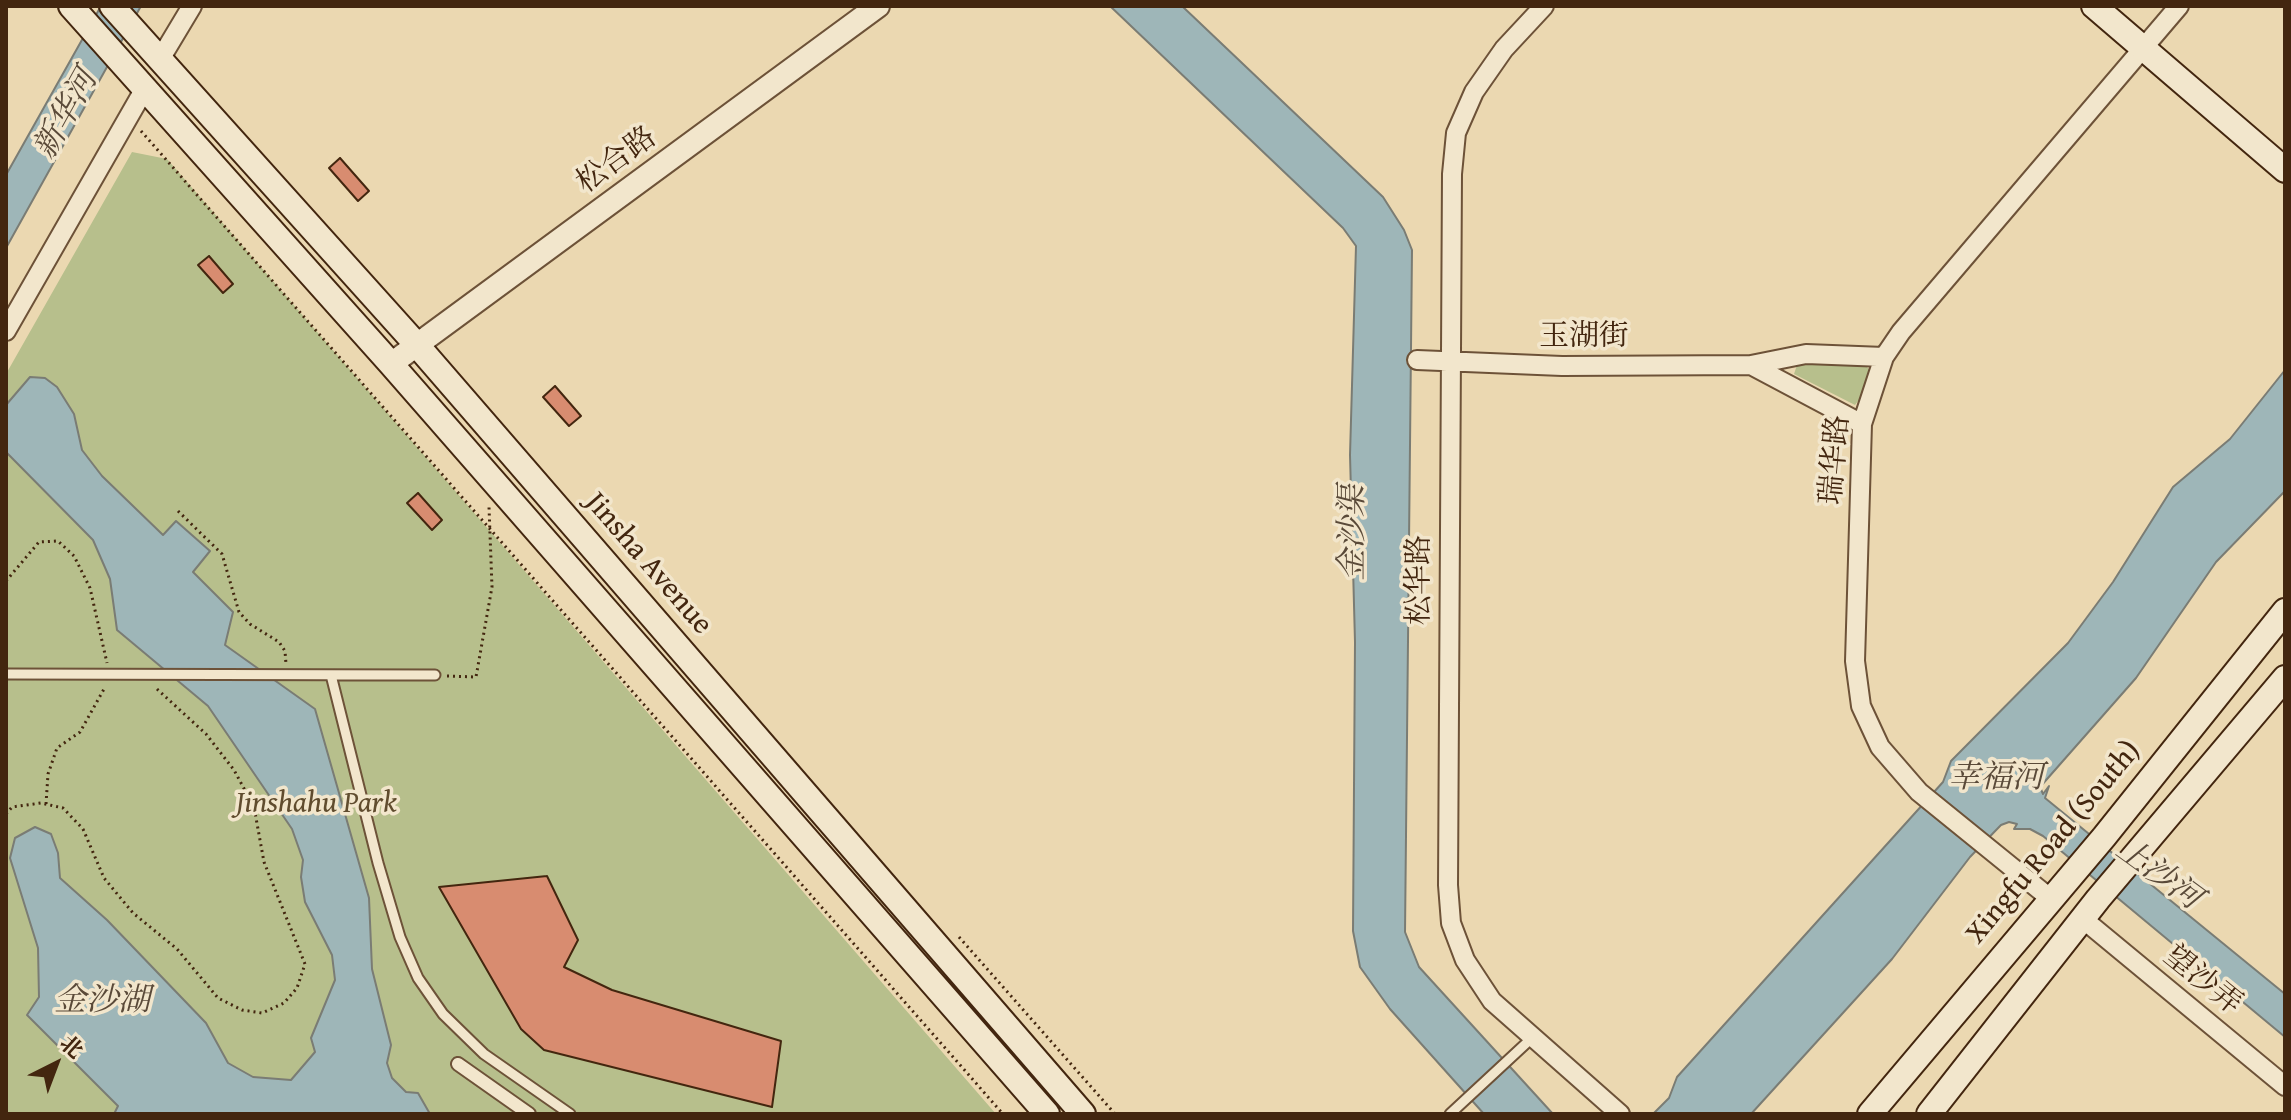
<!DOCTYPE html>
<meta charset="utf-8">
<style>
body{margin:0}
#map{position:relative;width:2291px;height:1120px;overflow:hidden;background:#ebd8b1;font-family:"Gentium Book Plus","Noto Serif SC",serif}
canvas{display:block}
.frame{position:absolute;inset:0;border:8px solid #43260f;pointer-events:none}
.north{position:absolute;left:16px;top:1024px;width:80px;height:80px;-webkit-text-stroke:6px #f2e6cc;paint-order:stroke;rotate:42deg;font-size:22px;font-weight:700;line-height:32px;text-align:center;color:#43260f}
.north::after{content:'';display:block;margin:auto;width:28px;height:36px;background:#43260f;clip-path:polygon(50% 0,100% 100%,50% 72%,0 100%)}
</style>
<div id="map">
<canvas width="2291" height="1120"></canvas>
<div class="frame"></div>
<div class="north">北</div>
</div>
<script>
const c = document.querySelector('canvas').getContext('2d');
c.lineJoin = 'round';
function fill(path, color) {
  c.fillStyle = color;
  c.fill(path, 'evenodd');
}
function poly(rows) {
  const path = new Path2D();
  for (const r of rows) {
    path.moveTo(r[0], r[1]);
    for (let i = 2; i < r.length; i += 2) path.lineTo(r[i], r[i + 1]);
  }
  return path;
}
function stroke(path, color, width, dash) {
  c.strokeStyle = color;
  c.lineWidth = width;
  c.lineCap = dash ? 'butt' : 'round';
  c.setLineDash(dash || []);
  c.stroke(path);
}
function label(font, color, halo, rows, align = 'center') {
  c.font = font + ' "Gentium Book Plus","Noto Serif SC",serif';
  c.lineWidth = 7;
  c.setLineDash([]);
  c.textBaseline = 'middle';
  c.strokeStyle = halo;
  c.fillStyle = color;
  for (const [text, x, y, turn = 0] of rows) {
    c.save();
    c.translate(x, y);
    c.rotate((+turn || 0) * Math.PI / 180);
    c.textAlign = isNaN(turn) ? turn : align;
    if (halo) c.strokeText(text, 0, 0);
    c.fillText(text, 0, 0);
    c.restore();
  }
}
const green = poly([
 [132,152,167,159,996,1114,6,1114,6,374],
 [1798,362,1864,364,1870,370,1865,392,1855,405,1794,374]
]);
const water = poly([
 [101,6,141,6,6,248,6,175,101,6],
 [1110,6,1182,6,1383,197,1404,230,1412,250,1405,932,1419,967,1553,1114,1484,1114,1390,1009,1360,967,1353,931,1355,642,1350,455,1356,246,1343,228,1110,6],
 [2285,370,2285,491,2216,562,2136,678,2040,787,2043,794,2049,786,2045,798,2285,994,2285,1037,2043,836,2030,829,2014,829,2017,824,2009,822,2001,825,1970,857,1892,959,1751,1114,1653,1114,1669,1098,1677,1077,1943,782,1951,761,2068,643,2113,582,2173,487,2230,439,2285,370],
 [30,377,45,378,57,387,74,414,82,450,102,476,163,535,176,521,210,551,193,572,233,612,225,645,315,709,369,898,372,969,391,1045,387,1063,392,1078,406,1092,418,1093,430,1114,114,1114,118,1106,27,1015,39,997,38,948,10,858,15,838,35,827,51,834,58,853,60,878,107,920,206,1023,228,1063,253,1077,291,1080,315,1052,311,1038,335,980,332,955,305,902,301,877,303,860,292,829,208,706,117,630,110,579,93,540,6,452,6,405,30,377]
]);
const building = poly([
 [340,158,369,191,358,201,329,168,340,158],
 [209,256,233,284,223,293,198,265,209,256],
 [555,386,581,416,569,426,543,397,555,386],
 [418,493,442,520,432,530,407,503,418,493],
 [547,876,578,940,564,967,612,990,781,1041,772,1107,544,1050,521,1029,439,887,547,876]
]);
const path = poly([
 [141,131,1003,1114],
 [178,511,222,554,239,612,250,624,279,642,285,651,286,664],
 [6,581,39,542,58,541,74,556,90,588,107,663],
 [447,676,476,677,492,587,489,507],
 [46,804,48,774,57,748,80,732,104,689],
 [6,814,12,807,41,803,63,808,83,829,104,878,133,913,177,949,218,998,242,1010,262,1013,284,1003,297,988,305,964,264,862,254,807,234,770,206,734,157,689],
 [959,937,1115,1114]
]);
const service = poly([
 [6,674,435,675],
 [331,675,378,863,400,937,418,978,443,1014,484,1054,570,1114],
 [1450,1114,1533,1037]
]);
const pedestrian = poly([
 [458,1064,529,1114]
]);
const minor = poly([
 [1544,6,1504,49,1474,92,1456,133,1452,174,1448,885,1451,923,1465,960,1492,1001,1620,1114],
 [159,61,192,6],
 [6,331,144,90],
 [1417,360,1562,366,1751,365,1806,354,1884,357],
 [1751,365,1862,424],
 [2051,899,1919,792,1880,747,1861,706,1855,661,1862,424,1884,357,1901,332,2179,6],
 [2083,919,2285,1086]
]);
const tertiary = poly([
 [391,364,878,6]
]);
const secondary = poly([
 [71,6,391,364,1047,1114],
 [112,6,416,344,1083,1114],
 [2094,6,2285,170],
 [1870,1114,2104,837,2285,611],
 [1929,1114,2098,899,2285,678]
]);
const streetNames = [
 ["松合路",617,161,-36],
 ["玉湖街",1584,337],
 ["瑞华路",1836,460,-85],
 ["Jinsha Avenue",648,564,49],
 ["松华路",1420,580,-90],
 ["Xingfu Road (South)",2054,843,-50],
 ["望沙弄",2202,981,39]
];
const parkNames = [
 ["Jinshahu Park",316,804]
];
const waterNames = [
 ["新华河",67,115,-61],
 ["金沙渠",1354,533,-90],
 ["幸福河",1996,779],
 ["上沙河",2158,875,36],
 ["金沙湖",102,1002]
];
fill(green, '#b7bf8c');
fill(water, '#9eb6b8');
stroke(water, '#7a7c74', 2);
fill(building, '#d88c70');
stroke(building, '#43260f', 2);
stroke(service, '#6d5238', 13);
stroke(pedestrian, '#6d5238', 16);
stroke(minor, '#6d5238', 22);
stroke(tertiary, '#6d5238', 26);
stroke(secondary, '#43260f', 28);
stroke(path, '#43260f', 3, [2, 4]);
stroke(service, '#f2e6cc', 9);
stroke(pedestrian, '#f2e6cc', 12);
stroke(minor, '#f2e6cc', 18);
stroke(tertiary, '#f2e6cc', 22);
stroke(secondary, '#f2e6cc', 24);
label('30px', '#43260f', '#f2e6cc', streetNames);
label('italic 30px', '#604c2e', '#f2e6cc', parkNames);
label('italic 32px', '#5a4a39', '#f2e6cc', waterNames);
</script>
